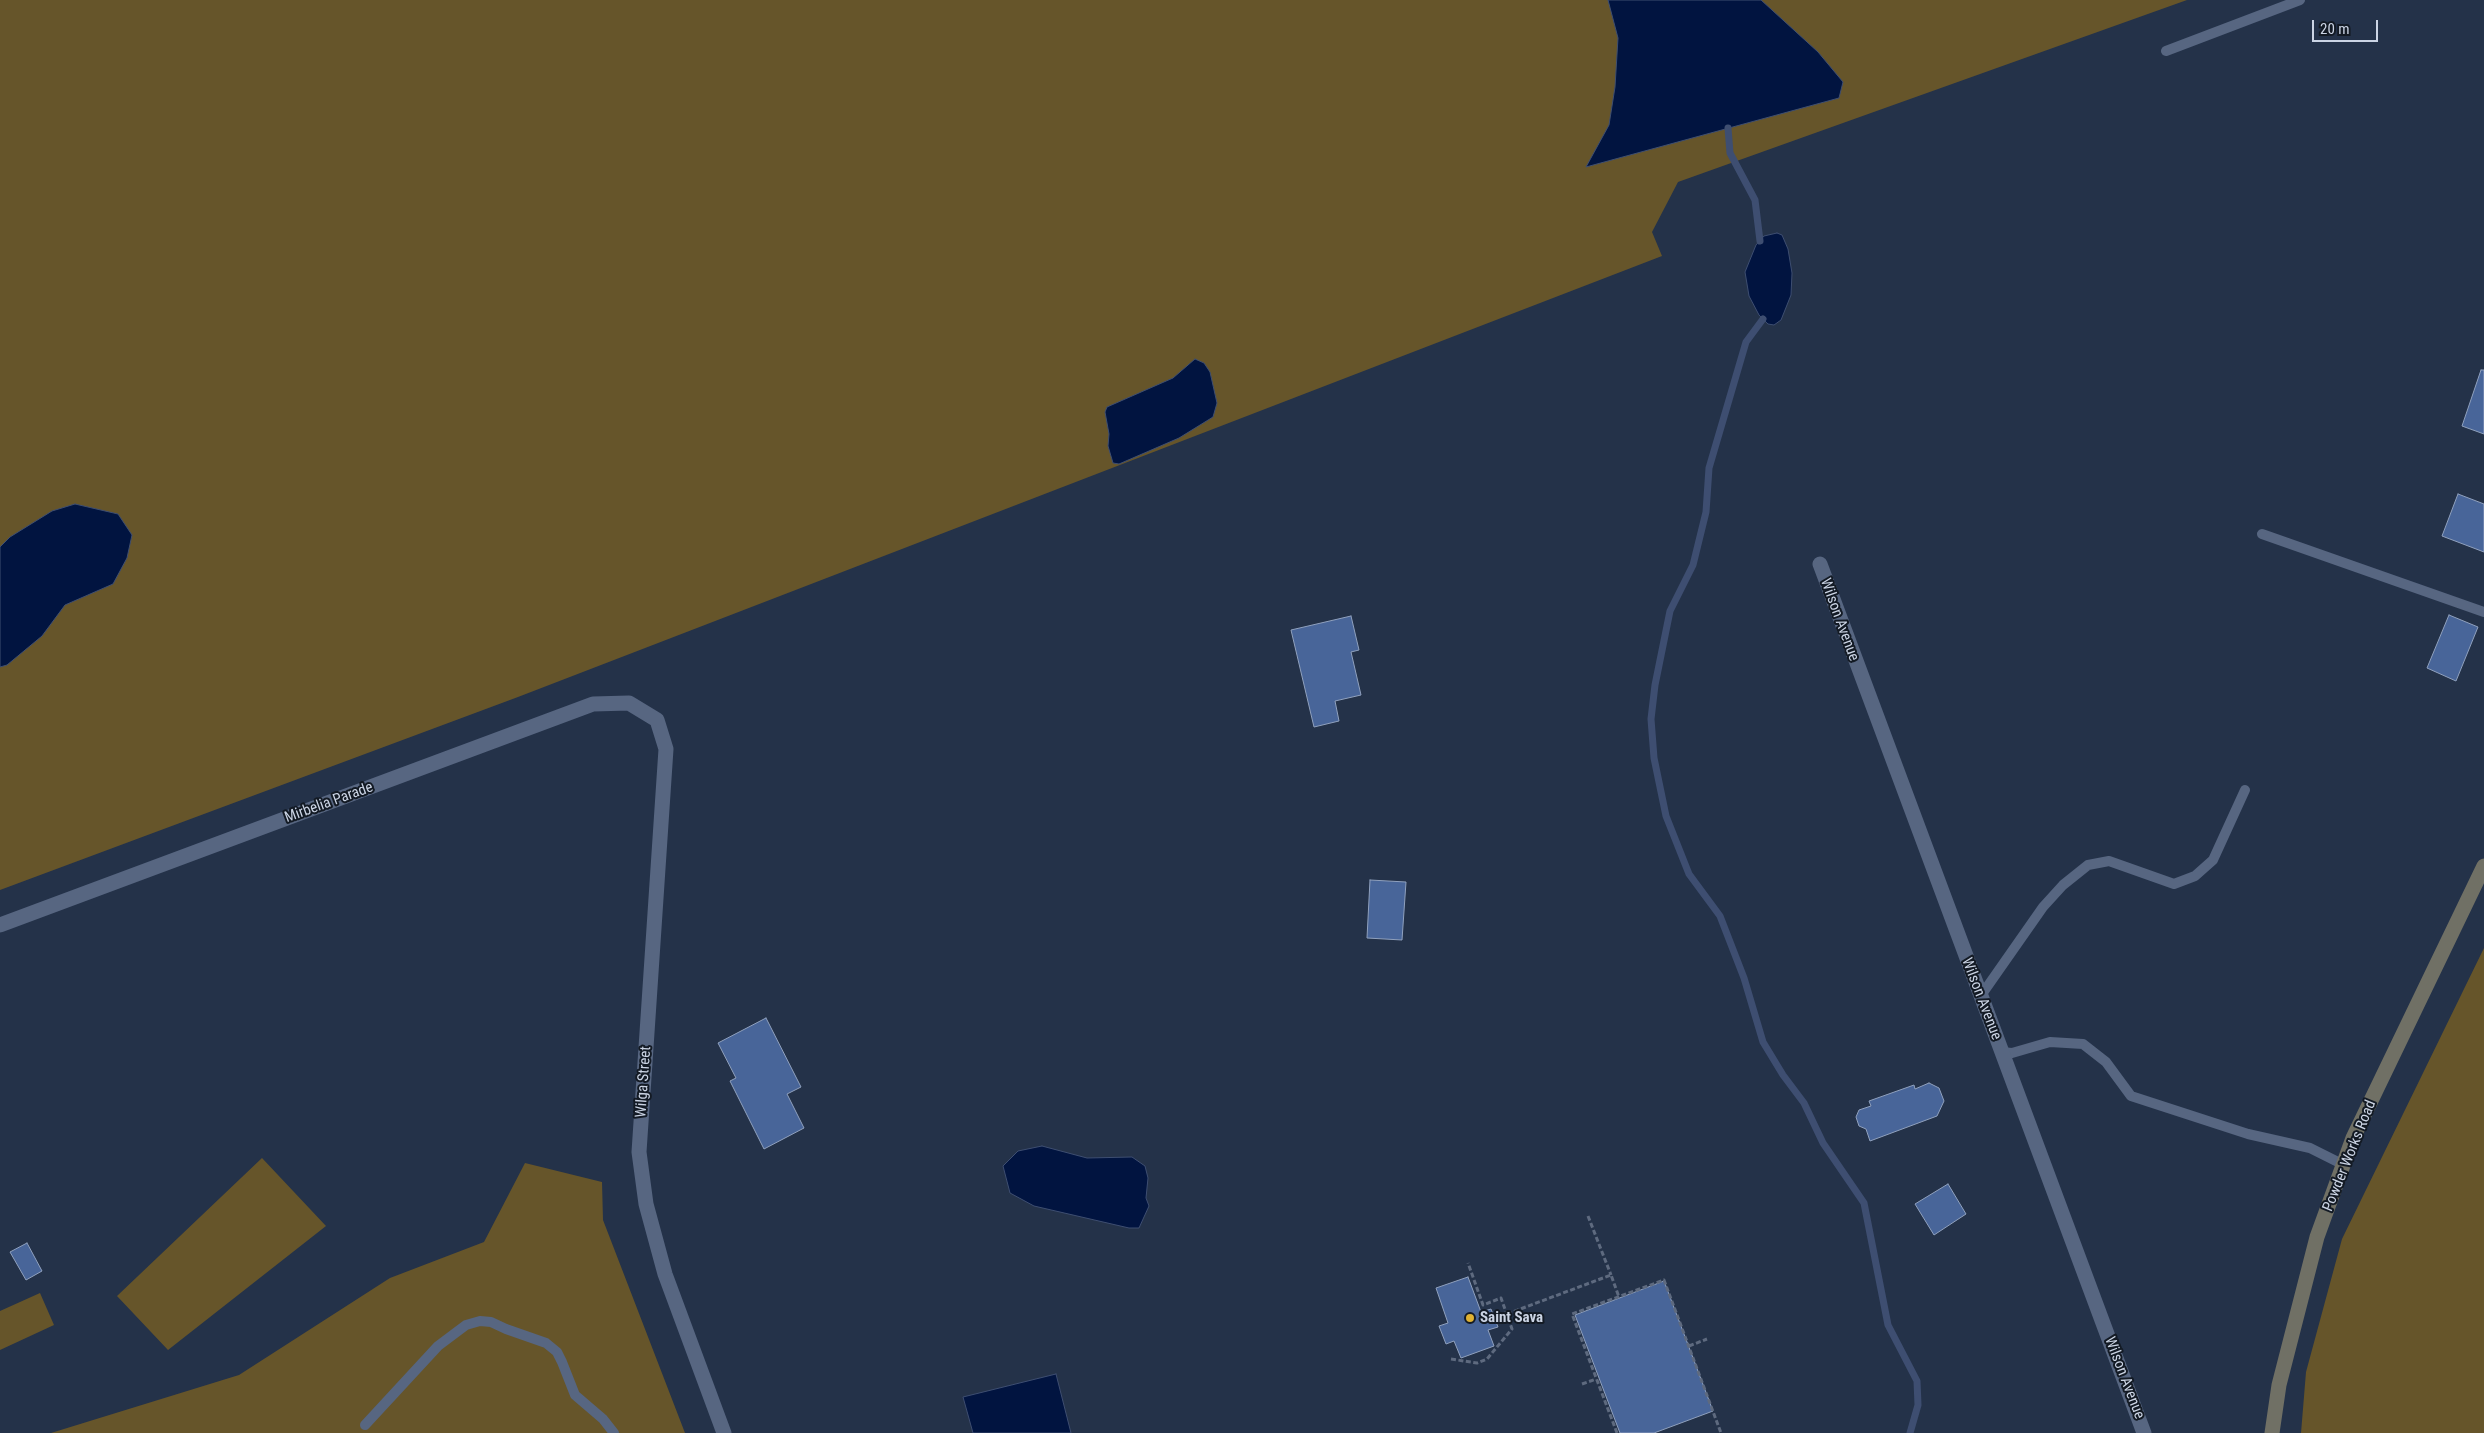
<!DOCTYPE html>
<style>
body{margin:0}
#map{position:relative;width:2484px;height:1433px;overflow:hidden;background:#243249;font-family:"Roboto Condensed",sans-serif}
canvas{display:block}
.scale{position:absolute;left:2312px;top:20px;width:66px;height:22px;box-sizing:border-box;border:2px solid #cbd4e4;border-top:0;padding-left:6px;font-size:15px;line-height:18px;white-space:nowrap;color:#cbd4e4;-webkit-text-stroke:4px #131a24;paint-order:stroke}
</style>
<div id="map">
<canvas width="2484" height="1433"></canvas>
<div class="scale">20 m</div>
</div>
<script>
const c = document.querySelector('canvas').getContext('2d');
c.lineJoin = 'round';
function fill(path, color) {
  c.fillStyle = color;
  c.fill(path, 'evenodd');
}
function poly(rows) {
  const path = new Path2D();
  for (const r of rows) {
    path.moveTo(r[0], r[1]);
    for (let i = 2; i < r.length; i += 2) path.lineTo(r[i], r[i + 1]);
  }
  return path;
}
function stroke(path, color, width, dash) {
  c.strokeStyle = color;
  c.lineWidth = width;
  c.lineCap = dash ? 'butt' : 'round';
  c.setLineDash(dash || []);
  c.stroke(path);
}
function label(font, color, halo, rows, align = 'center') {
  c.font = font + ' "Roboto Condensed",sans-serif';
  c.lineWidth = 4;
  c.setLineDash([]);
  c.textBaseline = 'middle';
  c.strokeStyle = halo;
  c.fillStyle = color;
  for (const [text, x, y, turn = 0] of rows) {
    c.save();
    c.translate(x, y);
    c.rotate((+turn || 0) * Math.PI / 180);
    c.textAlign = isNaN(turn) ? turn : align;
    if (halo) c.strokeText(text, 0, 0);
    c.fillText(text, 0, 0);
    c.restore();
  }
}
const green = poly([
 [0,0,2187,0,1678,182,1652,232,1662,256,518,697,0,890],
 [2484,948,2484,1433,2301,1433,2306,1372,2342,1239],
 [262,1158,326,1226,168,1350,117,1296],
 [525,1163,602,1182,603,1220,685,1433,51,1433,239,1375,390,1278,484,1242],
 [40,1293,54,1325,0,1350,0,1311]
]);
const water = poly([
 [1608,0,1761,0,1818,52,1843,82,1839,98,1586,167,1609,125,1615,87,1618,38,1608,0],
 [1777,233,1782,235,1788,249,1792,273,1791,295,1781,320,1774,325,1768,324,1759,315,1749,296,1745,272,1756,245,1764,236,1777,233],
 [1195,359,1204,363,1210,372,1217,403,1213,417,1179,438,1119,464,1113,463,1108,446,1109,434,1105,412,1107,407,1173,378,1195,359],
 [75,504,118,514,132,535,127,558,113,584,65,605,42,636,7,665,0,667,0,547,10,537,52,511,75,504],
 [1042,1146,1087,1158,1132,1157,1145,1166,1148,1178,1146,1198,1149,1206,1139,1228,1129,1228,1034,1206,1010,1193,1003,1166,1018,1151,1042,1146],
 [1056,1374,1071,1433,973,1433,963,1397,1056,1374]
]);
const stream = poly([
 [1728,128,1730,153,1755,200,1760,241],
 [1763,319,1746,342,1709,468,1706,512,1693,565,1670,611,1655,685,1651,719,1654,758,1666,816,1689,874,1720,916,1744,978,1763,1042,1783,1075,1804,1103,1823,1143,1864,1203,1888,1325,1917,1381,1918,1405,1910,1433]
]);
const building = poly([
 [2481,370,2484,370,2484,434,2462,426,2481,370],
 [2458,494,2484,504,2484,552,2442,536,2458,494],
 [2449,615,2478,627,2456,681,2427,668,2449,615],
 [1351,616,1359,650,1351,652,1361,695,1335,701,1339,721,1314,727,1291,630,1351,616],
 [1370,880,1406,882,1402,940,1367,938,1370,880],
 [766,1018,801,1087,787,1094,804,1128,764,1149,730,1081,736,1078,718,1043,766,1018],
 [1929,1083,1939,1088,1944,1101,1937,1116,1870,1141,1866,1129,1859,1126,1856,1117,1859,1110,1871,1106,1869,1101,1914,1085,1915,1089,1929,1083],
 [1948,1184,1966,1214,1934,1235,1915,1204,1948,1184],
 [27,1243,42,1271,26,1280,10,1252,27,1243],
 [1468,1277,1481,1312,1491,1309,1498,1327,1488,1330,1494,1346,1461,1358,1454,1341,1446,1344,1439,1326,1448,1323,1436,1288,1468,1277],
 [1664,1281,1713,1411,1654,1433,1620,1433,1575,1315,1664,1281]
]);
const path = poly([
 [1588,1216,1611,1275],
 [1507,1314,1611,1275,1619,1297],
 [1689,1346,1707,1339],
 [1451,1359,1477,1363,1487,1359,1512,1329,1501,1298,1483,1305,1468,1263],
 [1582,1384,1596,1379],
 [1617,1433,1572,1314,1664,1280,1721,1433]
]);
const lane = poly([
 [2166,51,2300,0],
 [2262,534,2484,612],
 [1980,997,2043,907,2063,885,2088,865,2109,861,2174,884,2195,876,2213,860,2245,790],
 [2001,1052,2012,1053,2050,1042,2083,1044,2106,1062,2131,1096,2248,1134,2310,1148,2344,1165],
 [365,1425,438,1346,466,1325,480,1321,491,1322,506,1329,546,1343,557,1352,562,1362,575,1395,603,1419,614,1433]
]);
const street = poly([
 [1820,564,2144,1433],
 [0,925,593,704,629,703,657,720,666,749,639,1152,646,1204,665,1274,724,1433]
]);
const secondary = poly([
 [2272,1433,2279,1385,2317,1237,2353,1138,2484,866]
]);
const markers = [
 [1470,1318,5,"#deb133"]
];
const streetNames = [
 ["Wilson Avenue",1839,620,70],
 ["Mirbelia Parade",329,803,-20],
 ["Wilson Avenue",1981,999,69],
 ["Wilga Street",644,1082,-86],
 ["Powder Works Road",2350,1156,-68],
 ["Wilson Avenue",2124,1378,69]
];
const poiNames = [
 ["Saint Sava",1480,1318]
];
fill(green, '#66552a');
fill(water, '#011440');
stroke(water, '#3e4e71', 1);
stroke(stream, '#3e4e71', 7);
fill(building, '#486599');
stroke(building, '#90a1be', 1);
stroke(path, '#5e6a7f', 3, [5, 2.5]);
stroke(lane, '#576681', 10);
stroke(street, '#576681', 15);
stroke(secondary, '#707065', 15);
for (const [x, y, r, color] of markers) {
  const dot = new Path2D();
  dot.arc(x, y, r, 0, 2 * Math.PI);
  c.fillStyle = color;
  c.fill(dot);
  stroke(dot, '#131a24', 2);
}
label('15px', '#cbd4e4', '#131a24', streetNames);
label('bold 15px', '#cbd4e4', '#131a24', poiNames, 'left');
</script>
